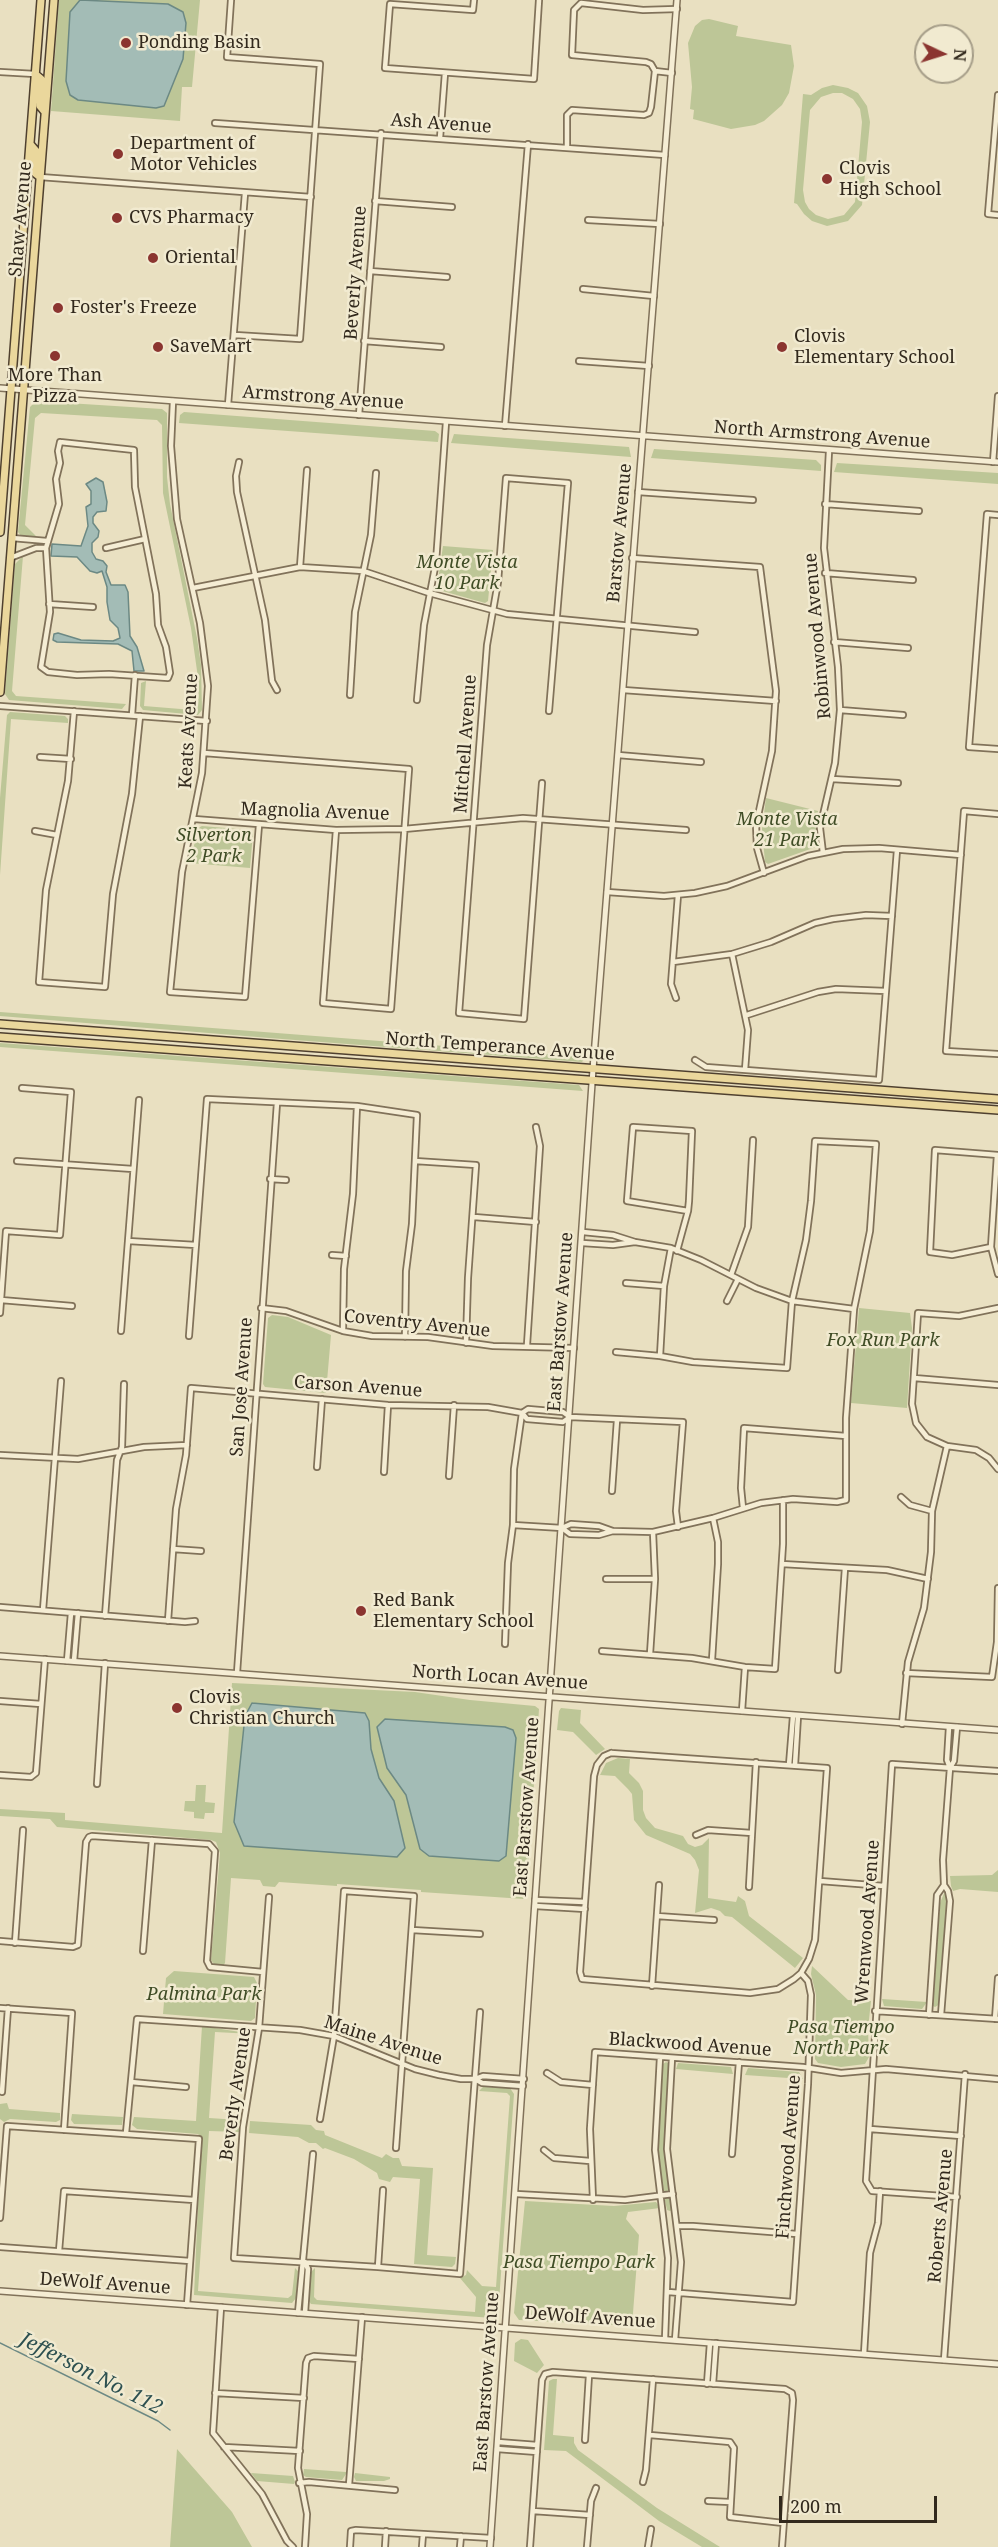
<!DOCTYPE html>
<style>
body{margin:0}
#map{position:relative;width:998px;height:2547px;overflow:hidden;background:#e9e0c1;font-family:"Noto Serif",serif}
canvas{display:block}
.north{position:absolute;left:914px;top:24px;width:60px;height:60px;box-sizing:border-box;background:#f1ead0;border:2px solid #a59d88;border-radius:50%;rotate:94deg;font-size:16px;font-weight:700;line-height:24px;text-align:center;color:#32291d}
.north::after{content:'';display:block;margin:auto;width:21px;height:27px;background:#8b3530;clip-path:polygon(50% 0,100% 100%,50% 72%,0 100%)}
.scale{position:absolute;left:779px;top:2496px;width:158px;height:27px;box-sizing:border-box;border:3px solid #32291d;border-top:0;padding-left:8px;font-size:18px;line-height:21px;white-space:nowrap;color:#32291d;-webkit-text-stroke:4px #f1ead0;paint-order:stroke}
</style>
<div id="map">
<canvas width="998" height="2547"></canvas>
<div class="north">N</div>
<div class="scale">200 m</div>
</div>
<script>
const c = document.querySelector('canvas').getContext('2d');
c.lineJoin = 'round';
function fill(path, color) {
  c.fillStyle = color;
  c.fill(path, 'evenodd');
}
function poly(rows) {
  const path = new Path2D();
  for (const r of rows) {
    path.moveTo(r[0], r[1]);
    for (let i = 2; i < r.length; i += 2) path.lineTo(r[i], r[i + 1]);
  }
  return path;
}
function stroke(path, color, width, dash) {
  c.strokeStyle = color;
  c.lineWidth = width;
  c.lineCap = dash ? 'butt' : 'round';
  c.setLineDash(dash || []);
  c.stroke(path);
}
function label(font, color, halo, rows, align = 'center') {
  c.font = font + ' "Noto Serif",serif';
  c.lineWidth = 5;
  c.setLineDash([]);
  c.textBaseline = 'middle';
  c.strokeStyle = halo;
  c.fillStyle = color;
  for (const [text, x, y, turn = 0] of rows) {
    c.save();
    c.translate(x, y);
    c.rotate((+turn || 0) * Math.PI / 180);
    c.textAlign = isNaN(turn) ? turn : align;
    if (halo) c.strokeText(text, 0, 0);
    c.fillText(text, 0, 0);
    c.restore();
  }
}
const green = poly([
 [59,0,200,0,192,87,182,87,180,121,51,111],
 [709,19,738,26,736,36,791,45,794,66,789,93,782,105,764,121,755,125,731,129,693,119,694,110,690,109,692,87,688,43,695,26,702,20],
 [833,85,848,88,858,93,867,106,870,122,862,205,848,221,827,226,812,221,804,214,797,204,794,203,803,94,811,95,822,88],
 [833,93,842,93,853,99,860,109,862,122,855,202,844,215,828,219,816,215,809,209,805,202,803,190,810,110,821,97],
 [36,401,162,409,167,413,167,477,170,504,197,638,201,665,202,710,198,715,143,710,140,706,141,683,146,681,144,706,193,710,198,705,199,685,191,628,163,493,162,425,157,420,41,413,35,418,25,525,36,536,21,536,18,532,30,407],
 [184,412,435,431,439,434,438,442,179,423,180,415],
 [454,434,629,447,631,457,451,443],
 [654,449,816,460,821,465,821,471,651,458],
 [837,463,998,473,998,484,834,472],
 [443,546,493,550,488,601,485,603,439,590,437,587],
 [23,556,12,691,16,696,126,704,122,709,9,700,5,694,15,564],
 [10,712,65,716,68,719,68,723,11,719,0,875,0,798,7,715],
 [766,798,818,811,816,847,768,864,765,862,762,829],
 [202,826,250,830,253,833,250,868,190,863,198,828],
 [0,1012,135,1022,586,1057,582,1062,282,1039,0,1016],
 [0,1043,579,1085,583,1091,0,1047],
 [859,1308,910,1313,912,1328,907,1408,851,1403],
 [272,1315,288,1317,331,1335,326,1393,265,1387,263,1384,268,1318],
 [232,1683,415,1692,470,1700,535,1706,539,1709,527,1887,525,1887,524,1899,421,1892,421,1890,337,1884,337,1886,279,1882,275,1887,263,1886,260,1880,231,1878,225,1963,223,1966,215,1965,211,1960,220,1853,216,1842,211,1840,57,1827,50,1819,0,1816,0,1809,65,1813,65,1820,222,1833],
 [561,1708,581,1710,580,1723,605,1749,596,1755,573,1732,557,1730,559,1711],
 [618,1758,630,1759,629,1773,639,1783,643,1791,643,1810,646,1818,655,1828,683,1836,688,1844,695,1847,702,1845,709,1838,708,1898,736,1902,738,1896,745,1901,749,1916,803,1958,795,1968,732,1917,725,1916,720,1911,711,1908,695,1913,699,1870,695,1860,690,1854,646,1835,634,1820,632,1794,628,1789,615,1776,600,1775,606,1763],
 [196,1785,206,1785,205,1802,215,1803,214,1813,205,1813,204,1819,194,1818,194,1812,184,1811,185,1801,195,1801],
 [998,1870,998,1892,960,1889,953,1891,951,1886,950,1876,992,1875],
 [945,1891,947,1903,940,2004,935,2007,933,2006,940,1903],
 [812,1966,848,2000,871,2001,868,2029,869,2057,865,2064,841,2067,818,2063,815,2059,816,1995,811,1974],
 [174,1971,254,1977,257,1983,255,2018,251,2021,163,2014,166,1978],
 [882,1999,927,2002,922,2009,884,2006],
 [202,2026,253,2034,215,2032,209,2118,240,2120,240,2124,239,2132,209,2131,198,2291,288,2298,292,2295,295,2268,298,2271,296,2298,292,2303,194,2295,201,2137,198,2134,137,2129,132,2125,134,2117,196,2121],
 [666,2062,670,2064,665,2129,665,2162,673,2209,670,2211,667,2210,661,2181,658,2138,663,2064],
 [678,2063,731,2067,733,2074,676,2069],
 [748,2068,799,2072,803,2079,745,2075],
 [483,2087,510,2088,514,2094,498,2315,492,2318,311,2304,309,2301,311,2272,315,2268,314,2297,317,2300,475,2312,476,2297,460,2278,466,2275,467,2270,482,2286,496,2287,510,2096,507,2093,479,2091],
 [7,2103,9,2109,60,2113,60,2120,56,2122,10,2119,4,2122,0,2119,0,2104],
 [72,2114,123,2117,122,2125,74,2124,71,2120],
 [250,2121,311,2125,316,2130,324,2131,325,2135,382,2158,386,2154,393,2158,399,2158,402,2166,433,2168,427,2255,456,2257,455,2264,452,2267,414,2264,420,2179,393,2177,390,2182,379,2179,377,2173,354,2159,325,2148,323,2149,316,2143,309,2143,298,2137,249,2133],
 [525,2201,614,2206,656,2202,659,2206,660,2208,628,2212,626,2219,639,2235,632,2326,519,2320,514,2313],
 [521,2339,528,2340,544,2365,537,2373,514,2361,515,2343],
 [553,2379,557,2379,553,2435,574,2437,574,2443,578,2450,657,2508,720,2547,702,2547,659,2521,566,2451,544,2450,549,2381],
 [177,2449,232,2512,252,2547,170,2547],
 [304,2469,346,2472,346,2474,342,2480,306,2477,303,2475],
 [251,2473,293,2476,295,2482,294,2484,257,2481],
 [355,2473,390,2477,390,2479,384,2481,356,2481,354,2477]
]);
const water = poly([
 [80,0,168,4,183,12,186,23,183,59,164,106,156,108,78,100,70,95,66,81,70,12,80,0],
 [96,478,103,482,107,502,106,511,97,512,93,517,93,523,99,531,98,537,92,543,92,552,96,559,103,561,107,566,106,572,111,585,125,585,128,592,130,636,137,647,144,671,134,671,132,651,118,644,57,642,53,640,54,634,58,633,81,640,113,641,120,638,118,628,110,620,107,602,107,587,102,571,97,573,90,571,77,557,51,556,52,544,81,546,88,526,86,507,91,504,91,491,86,484,96,478],
 [252,1703,365,1713,369,1721,371,1749,379,1778,394,1801,405,1848,397,1857,244,1846,234,1822,245,1716,252,1703],
 [385,1719,505,1727,513,1730,516,1738,506,1856,499,1861,429,1856,420,1849,406,1795,387,1768,377,1727,385,1719]
]);
const stream = poly([
 [0,2343,158,2421,170,2430]
]);
const minor = poly([
 [231,0,227,57,320,64,300,339,235,335],
 [474,0,473,10,390,4,385,68,534,79,539,0],
 [0,72,35,74],
 [672,73,655,71,651,64,646,62,572,55,574,10,581,3,643,10,677,9],
 [998,95,988,214,998,215],
 [215,123,665,155],
 [440,138,445,73],
 [567,147,567,115,572,110,644,115,649,113,651,107,655,71],
 [40,177,311,197],
 [375,201,452,207],
 [588,220,660,224],
 [370,271,447,277],
 [583,289,654,296],
 [364,341,441,347],
 [579,361,649,366],
 [173,401,171,446,177,519,200,623,208,686,202,773,182,872,170,992,245,997,259,825],
 [228,405,245,193],
 [359,415,381,133],
 [505,426,528,144],
 [60,442,134,450,135,487,156,594,158,625,166,647,170,673,168,678,109,674,77,675,48,672,41,667,50,612,46,548,59,504,56,479,60,463,58,451,60,442],
 [239,462,236,476,237,492,265,620,272,681,277,690],
 [993,462,998,396],
 [638,492,753,500],
 [825,504,919,511],
 [998,515,987,514,969,747,998,749],
 [12,538,47,541],
 [106,548,145,539],
 [10,558,36,548,46,548],
 [632,558,760,567,776,691,772,751,756,825,757,848,764,873],
 [300,567,307,470],
 [825,573,913,580],
 [193,588,300,567,363,571,429,593,507,614,695,632],
 [49,604,93,607],
 [834,642,908,648],
 [623,690,776,701],
 [350,695,355,612,371,535,376,473],
 [417,700,424,625,436,562,446,422],
 [0,706,207,721],
 [840,710,903,715],
 [74,711,68,781,46,890,39,982,105,987,113,894,132,794,140,716],
 [132,715,135,675],
 [204,753,409,769,391,1009,323,1003,336,830],
 [618,755,701,762],
 [40,757,71,759],
 [832,779,898,783],
 [542,783,524,1019,459,1013,487,645,498,582,506,478,568,483,549,711],
 [998,814,964,811,946,1051,998,1054],
 [194,819,336,830,404,829,523,818,686,830],
 [35,831,57,835],
 [823,853,820,828,835,763,840,710,838,667,824,548,829,451],
 [607,892,664,896,695,893,727,886,808,856,843,849,879,848,961,855],
 [732,954,748,1030,745,1070],
 [673,962,732,954,771,942,815,923,833,919,866,915,892,916],
 [676,998,671,984,678,895],
 [747,1015,818,992,836,989,886,991],
 [695,1060,706,1067,879,1080,897,850],
 [997,1155,991,1247,998,1274],
 [17,1161,133,1169],
 [415,1161,476,1165,468,1278,466,1343],
 [270,1179,286,1180],
 [474,1217,536,1222],
 [583,1232,613,1235,635,1242,671,1248,701,1260,756,1288,792,1301,854,1309],
 [128,1241,196,1245],
 [582,1243,613,1245,635,1242],
 [991,1247,952,1255,930,1252,935,1150,998,1155],
 [677,1251,683,1229,688,1211,689,1201,692,1131,633,1127,627,1201,688,1211],
 [332,1255,346,1256],
 [731,1275,748,1227,753,1140],
 [626,1283,664,1286],
 [1,1300,72,1306],
 [727,1301,738,1279],
 [261,1308,286,1311,343,1331,372,1336,428,1337,493,1346,574,1348],
 [998,1308,959,1316,918,1313,912,1404,916,1423,927,1437,947,1446,976,1450,989,1458,998,1469],
 [0,1313,6,1231,60,1235,71,1092,22,1088],
 [121,1331,139,1100],
 [343,1331,344,1269,353,1194,357,1106],
 [189,1336,207,1099,357,1106,417,1115,412,1224,406,1271,405,1337],
 [527,1345,540,1146,536,1127],
 [660,1356,664,1286,671,1248],
 [914,1378,998,1385],
 [522,1413,528,1409,563,1412,570,1417,683,1422,676,1511,678,1527],
 [0,1455,78,1459,144,1447,187,1445],
 [317,1467,322,1399],
 [384,1472,388,1405],
 [449,1476,454,1405],
 [612,1491,617,1420],
 [901,1497,910,1505,932,1511],
 [743,1508,741,1488,744,1428,846,1436],
 [513,1525,562,1528,571,1524,599,1526,613,1531],
 [562,1528,570,1534,599,1535,613,1531,653,1532,713,1518,761,1503,793,1499,837,1502,846,1500,846,1418,854,1309,870,1231,876,1144,815,1141,811,1201,806,1240,792,1301,787,1368,693,1362,660,1356,616,1352],
 [173,1549,201,1551],
 [782,1564,887,1570,928,1579],
 [606,1579,655,1579],
 [0,1607,185,1622,195,1621],
 [43,1610,61,1381],
 [105,1616,117,1460,122,1447,124,1384],
 [168,1621,176,1509,186,1455,191,1388,388,1405,488,1407,522,1413,527,1419,563,1422,570,1417],
 [505,1644,508,1563,513,1525,514,1469,522,1413],
 [602,1651,692,1658,745,1667,775,1669,783,1544,783,1500],
 [650,1654,655,1579,653,1532],
 [712,1660,718,1564,718,1542,713,1518],
 [67,1661,71,1613],
 [74,1661,78,1613],
 [838,1670,845,1568],
 [237,1673,277,1103],
 [906,1673,992,1677,997,1642,998,1588],
 [0,1701,41,1704],
 [742,1711,745,1667],
 [902,1724,908,1662,924,1608,931,1552,932,1511,947,1446],
 [611,1753,827,1768,815,1940,809,1959,801,1973,794,1979,778,1989,750,1993,582,1979,580,1972,594,1776,597,1765,604,1756,611,1753],
 [789,1765,793,1716],
 [795,1765,798,1716],
 [950,1768,954,1761,957,1727],
 [0,1775,31,1777,36,1773,45,1659],
 [97,1784,105,1663],
 [696,1835,708,1830,752,1833],
 [820,1881,884,1886],
 [749,1887,756,1762],
 [269,1897,259,2028,243,2127,234,2258,378,2267,460,2274,480,2012],
 [535,1900,585,1902],
 [535,1906,585,1909],
 [657,1916,714,1920],
 [412,1930,480,1934],
 [0,1941,73,1947,78,1945,86,1842,89,1837,92,1836,209,1844,215,1851,207,1961,210,1967,263,1972],
 [15,1943,23,1830],
 [143,1951,152,1840],
 [652,1986,659,1885],
 [0,2008,72,2013,64,2130],
 [875,2011,998,2019],
 [929,2015,937,1895,944,1885],
 [941,2015,950,1901,948,1891,944,1885,943,1860,950,1768,947,1760,949,1727],
 [995,2019,998,1978],
 [660,2057,655,2150,668,2258,665,2339],
 [672,2058,667,2149,681,2262,675,2340],
 [547,2073,561,2082,593,2085],
 [475,2079,482,2083,523,2086],
 [131,2082,186,2087],
 [2,2092,8,2008],
 [320,2119,334,2036,344,1891,414,1896,396,2148],
 [870,2129,961,2136],
 [126,2133,137,2019,300,2030,334,2036,415,2069,439,2075,461,2079,475,2079,483,2076,524,2079],
 [544,2150,554,2158,590,2161],
 [732,2154,739,2062],
 [516,2194,625,2200,673,2194],
 [957,2197,872,2191,866,2181,892,1764,998,1771],
 [593,2200,590,2129,595,2052,803,2067,841,2073,886,2069,998,2079],
 [0,2218,7,2126,199,2139,187,2305],
 [678,2226,693,2226,797,2234],
 [0,2247,190,2261],
 [59,2251,64,2191,194,2200],
 [305,2262,308,2269,305,2313],
 [378,2267,383,2190],
 [668,2292,793,2302,808,2084,811,1995,808,1981,801,1973],
 [221,2307,213,2433,262,2494,287,2541,293,2547],
 [298,2313,313,2154],
 [864,2354,870,2253,878,2223,880,2191],
 [944,2360,965,2074],
 [707,2384,710,2343],
 [713,2384,716,2343],
 [215,2393,304,2398],
 [650,2435,730,2442,734,2448,730,2517,783,2523],
 [585,2440,589,2375],
 [498,2442,537,2445],
 [224,2447,300,2451],
 [497,2449,537,2452],
 [643,2482,646,2470,653,2379],
 [299,2483,309,2482,395,2490],
 [349,2485,362,2317],
 [708,2501,730,2502],
 [533,2511,590,2515],
 [305,2547,307,2514,298,2468,306,2363,308,2358,314,2356,359,2359],
 [350,2547,351,2531,356,2530,491,2538],
 [385,2547,386,2531],
 [422,2547,423,2534],
 [460,2547,461,2536],
 [530,2547,542,2380,545,2374,553,2372,785,2389,792,2393,793,2400,782,2547],
 [587,2547,591,2501,596,2488],
 [648,2547,651,2529]
]);
const tertiary = poly([
 [0,388,998,462],
 [0,1656,998,1730],
 [0,2291,998,2364],
 [490,2547,593,1069,677,0]
]);
const primary = poly([
 [35,74,41,79,40,106,45,112],
 [30,144,36,151,35,173,40,177],
 [0,532,41,0],
 [0,692,54,0],
 [0,1024,998,1099],
 [0,1037,998,1110]
]);
const markers = [
 [126,43,6,"#8b3530"],
 [118,154,6,"#8b3530"],
 [827,179,6,"#8b3530"],
 [117,218,6,"#8b3530"],
 [153,258,6,"#8b3530"],
 [58,308,6,"#8b3530"],
 [158,347,6,"#8b3530"],
 [782,347,6,"#8b3530"],
 [55,356,6,"#8b3530"],
 [361,1611,6,"#8b3530"],
 [177,1708,6,"#8b3530"]
];
const poiNames = [
 ["Ponding Basin",138,43],
 ["Department of",130,144],
 ["Motor Vehicles",130,165],
 ["Clovis",839,169],
 ["High School",839,190],
 ["CVS Pharmacy",129,218],
 ["Oriental",165,258],
 ["Foster's Freeze",70,308],
 ["Clovis",794,337],
 ["Elementary School",794,358],
 ["SaveMart",170,347],
 ["More Than",55,376,"center"],
 ["Pizza",55,397,"center"],
 ["Red Bank",373,1601],
 ["Elementary School",373,1622],
 ["Clovis",189,1698],
 ["Christian Church",189,1719]
];
const streetNames = [
 ["Ash Avenue",441,124,4],
 ["Shaw Avenue",21,219,-85],
 ["Beverly Avenue",356,273,-86],
 ["Armstrong Avenue",323,398,4],
 ["North Armstrong Avenue",822,435,4],
 ["Barstow Avenue",620,533,-85],
 ["Robinwood Avenue",818,636,-95],
 ["Keats Avenue",189,731,-87],
 ["Mitchell Avenue",466,744,-86],
 ["Magnolia Avenue",315,812,2],
 ["North Temperance Avenue",500,1047,4],
 ["East Barstow Avenue",561,1322,-86],
 ["Coventry Avenue",417,1324,6],
 ["San Jose Avenue",242,1387,-86],
 ["Carson Avenue",358,1387,4],
 ["North Locan Avenue",500,1678,4],
 ["East Barstow Avenue",527,1807,-86],
 ["Wrenwood Avenue",868,1922,-86],
 ["Maine Avenue",383,2041,18],
 ["Blackwood Avenue",690,2045,4],
 ["Beverly Avenue",236,2094,-82],
 ["Finchwood Avenue",789,2157,-86],
 ["Roberts Avenue",941,2216,-85],
 ["DeWolf Avenue",105,2284,4],
 ["DeWolf Avenue",590,2318,4],
 ["East Barstow Avenue",487,2382,-86]
];
const parkNames = [
 ["Monte Vista",467,563],
 ["10 Park",467,584],
 ["Monte Vista",787,820],
 ["21 Park",787,841],
 ["Silverton",214,836],
 ["2 Park",214,857],
 ["Fox Run Park",883,1341],
 ["Palmina Park",204,1995],
 ["Pasa Tiempo",841,2028],
 ["North Park",841,2049],
 ["Pasa Tiempo Park",579,2263]
];
const waterNames = [
 ["Jefferson No. 112",91,2374,27]
];
fill(green, '#bdc697');
fill(water, '#a3bcb6');
stroke(water, '#6c8984', 1.5);
stroke(stream, '#6c8984', 1.5);
stroke(minor, '#81725a', 8);
stroke(tertiary, '#81725a', 8);
stroke(primary, '#4f402f', 10);
stroke(minor, '#f5edd4', 4.5);
stroke(tertiary, '#f5edd4', 5);
stroke(primary, '#ead79c', 7);
for (const [x, y, r, color] of markers) {
  const dot = new Path2D();
  dot.arc(x, y, r, 0, 2 * Math.PI);
  c.fillStyle = color;
  c.fill(dot);
  stroke(dot, '#f1ead0', 2);
}
label('18px', '#32291d', '#f1ead0', poiNames, 'left');
label('18px', '#32291d', '#f1ead0', streetNames);
label('italic 18px', '#404d26', '#f1ead0', parkNames);
label('italic 20px', '#2e5151', '#f1ead0', waterNames);
</script>
